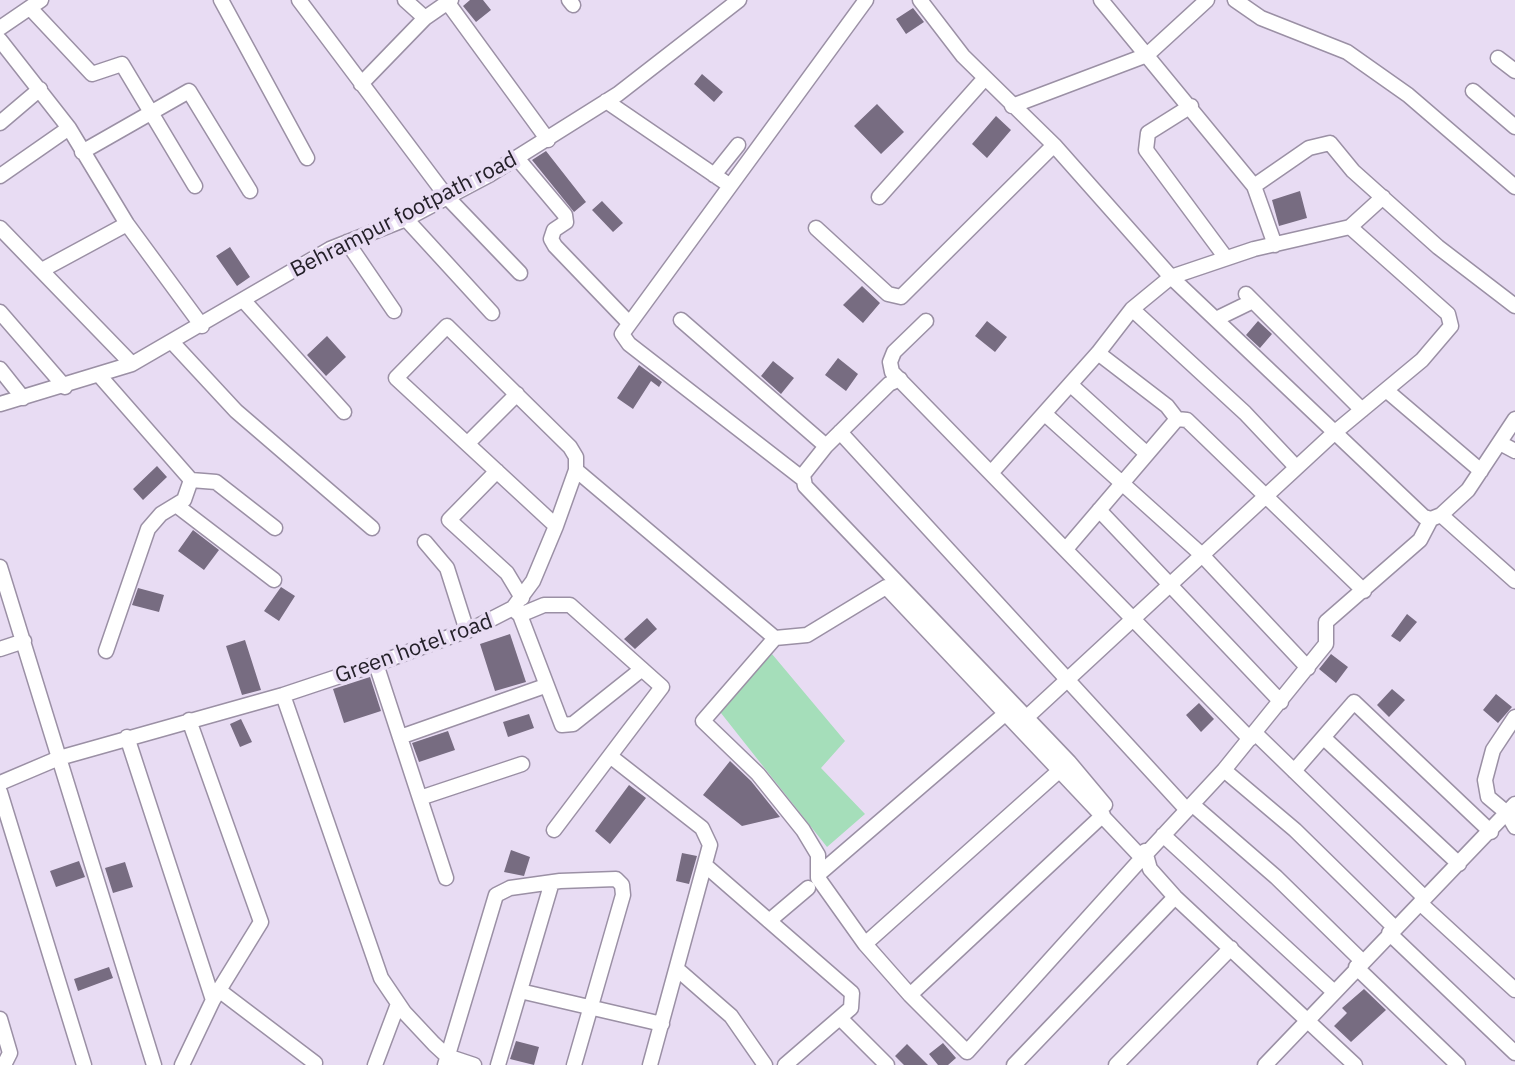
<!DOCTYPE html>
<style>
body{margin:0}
canvas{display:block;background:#e8dcf3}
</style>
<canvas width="1515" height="1065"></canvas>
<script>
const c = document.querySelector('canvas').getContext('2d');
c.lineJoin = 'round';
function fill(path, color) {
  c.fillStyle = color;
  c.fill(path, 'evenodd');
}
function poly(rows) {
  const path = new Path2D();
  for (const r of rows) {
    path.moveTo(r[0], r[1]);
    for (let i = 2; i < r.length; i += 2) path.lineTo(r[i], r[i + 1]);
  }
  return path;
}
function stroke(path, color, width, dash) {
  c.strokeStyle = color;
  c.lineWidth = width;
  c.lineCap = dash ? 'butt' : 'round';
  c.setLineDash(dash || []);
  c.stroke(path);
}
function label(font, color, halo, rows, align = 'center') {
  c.font = font + ' "IBM Plex Sans",sans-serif';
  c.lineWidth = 7;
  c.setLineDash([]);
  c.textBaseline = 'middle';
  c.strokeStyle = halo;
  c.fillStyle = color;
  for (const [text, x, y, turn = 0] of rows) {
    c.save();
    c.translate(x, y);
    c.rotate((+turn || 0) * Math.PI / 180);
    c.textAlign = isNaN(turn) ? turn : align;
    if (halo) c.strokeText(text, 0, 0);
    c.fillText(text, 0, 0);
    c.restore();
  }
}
const green = poly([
 [772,654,845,741,821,768,865,814,827,847,717,708]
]);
const building = poly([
 [470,0,483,0,491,10,476,22,463,6],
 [913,8,924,22,906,34,896,19],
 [702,74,723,92,714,102,694,84],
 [877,104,904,132,881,154,854,126],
 [996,116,1011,130,987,158,972,144],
 [546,151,586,202,574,212,532,160],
 [1300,191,1307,218,1279,226,1272,200],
 [602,201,623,223,613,232,592,210],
 [230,247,250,277,237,286,216,256],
 [862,286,880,303,863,323,843,305],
 [987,321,1007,337,995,352,975,336],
 [1258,321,1272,334,1260,348,1246,335],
 [327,336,346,357,326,376,307,355],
 [838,358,858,374,846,391,825,375],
 [773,361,794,378,781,394,761,376],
 [639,365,662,382,659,387,651,381,633,409,617,398],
 [157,466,167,477,143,500,133,489],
 [193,530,219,550,204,570,178,551],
 [281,587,295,596,279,621,264,611],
 [138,588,164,595,159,612,132,605],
 [1407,614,1417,622,1400,642,1391,636],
 [647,618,657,629,635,649,624,639],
 [510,634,526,682,495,691,480,644],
 [245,640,261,690,242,695,226,646],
 [1331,654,1348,667,1336,683,1319,669],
 [370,677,381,711,344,723,333,689],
 [1392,689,1405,700,1389,717,1377,705],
 [1496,694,1512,707,1498,723,1483,710],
 [1199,703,1214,719,1201,732,1186,715],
 [529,714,534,728,508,737,503,722],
 [241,719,252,742,240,747,230,724],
 [448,731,455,750,419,762,412,743],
 [730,761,751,781,780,817,742,826,703,795],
 [629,785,646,798,610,844,595,831],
 [511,850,530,857,524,876,504,872],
 [682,853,697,856,689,884,676,881],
 [79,861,85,877,56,887,50,871],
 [125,862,133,887,113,893,105,868],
 [109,967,113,978,78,991,74,979],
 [1364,989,1386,1010,1351,1042,1334,1026,1347,1013,1342,1008],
 [516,1041,539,1047,534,1065,510,1059],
 [943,1043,956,1058,948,1065,938,1065,929,1054],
 [907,1044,928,1065,904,1065,895,1056]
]);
const minor = poly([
 [221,0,307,158],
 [299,0,447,197,520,273],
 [405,0,425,18],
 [569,0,573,5],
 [920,0,963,56,1054,145,1171,277,1424,517,1431,519,1441,515,1468,490,1515,419],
 [1101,0,1254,186,1275,245],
 [1235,0,1261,18,1347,52,1408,95,1515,187],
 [448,3,548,140],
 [30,8,92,74,122,64,195,186],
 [0,28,41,0],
 [0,40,69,128,127,224,202,326],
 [1498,58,1515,71],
 [361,84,425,18,451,0],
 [1473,91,1515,127],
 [606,101,729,185],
 [1012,106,1147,55,1207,0],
 [1191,106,1148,133,1146,150,1226,258],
 [0,123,40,89],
 [82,152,189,91,250,191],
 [517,158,565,215,566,222,554,230,551,239,555,246,629,323],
 [714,175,738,145],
 [0,176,69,128],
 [1254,186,1309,148,1330,143,1353,171,1438,247,1515,306],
 [879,197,985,78],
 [406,219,492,313],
 [0,228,132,364],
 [816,228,888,294,901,297,1054,145],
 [347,242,394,311],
 [42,270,127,224],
 [1246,294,1362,410],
 [244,301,344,412],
 [1132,309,1245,413,1296,467],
 [0,312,65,387],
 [1216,319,1253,301],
 [681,320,826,446],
 [926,321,894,352,890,362,892,372,1250,739],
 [172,342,236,411,372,528],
 [1098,353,1167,406,1177,419],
 [0,369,23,398],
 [99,375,191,480,184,500,161,514,148,529,106,651],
 [900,379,889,384,826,446,803,475,805,486,1069,762,1105,805],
 [1071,385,1147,454],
 [1386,390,1481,471],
 [0,404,132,364,330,249,406,219,489,175,618,94,739,0],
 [1045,414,1202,555,1308,668],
 [840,432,1187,810],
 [468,443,517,394],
 [1500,443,1515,451],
 [576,470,775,638],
 [497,471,449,520,507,573,522,598],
 [991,473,1098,353,1132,309,1171,277,1254,249,1350,227,1383,197],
 [803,479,629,344,622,334,866,0],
 [191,480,216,482,275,528],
 [176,505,274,580],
 [1099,510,1281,702],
 [1441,515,1515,581],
 [425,542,447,568,467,631],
 [1066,549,1177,419,1187,420,1364,591],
 [0,567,154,1065],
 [886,587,1142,858,967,1052,910,995,865,944,818,878,818,855,803,830,758,774,703,721,775,638,807,635,886,587],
 [513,609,520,615,562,725,573,724,642,669],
 [520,615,544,605,570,605,662,687,554,830],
 [0,649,24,641],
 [376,664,446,878],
 [283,695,381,978,404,1012,434,1044,447,1056,474,1065],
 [1027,717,1334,433,1422,360,1451,326,1448,314,1350,227],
 [1515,717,1493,750,1485,780,1488,797,1507,813,1515,827],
 [1255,733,1425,898],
 [127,737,213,1000],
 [400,737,545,686],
 [1324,738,1459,864],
 [610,756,702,828,710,845,650,1065],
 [1224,770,1295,830,1395,928],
 [1294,771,1354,702,1491,832],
 [0,783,59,758,283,695,376,664,476,627,513,608,533,581,556,526,576,470,576,457,570,447,447,326,396,378,556,526],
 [0,792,84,1065],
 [420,798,522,764],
 [1193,805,1276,877,1362,961],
 [1163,835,1333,991],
 [1145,851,1150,869,1175,897,1355,1065],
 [1146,854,1224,770,1326,644,1326,622,1420,540,1431,519],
 [706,866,852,993,851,1008,785,1065],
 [820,873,1006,713],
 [1420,903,1515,990],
 [769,921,808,888],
 [1389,933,1515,1053],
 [865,944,1060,770],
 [1356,967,1458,1065],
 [677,969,731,1016,765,1065],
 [220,991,315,1063],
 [520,991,662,1024],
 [910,995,1103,815],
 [840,1018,887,1065],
 [0,1019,10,1053,4,1065],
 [182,1065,213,1000,261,922,189,720],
 [375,1065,398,1004],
 [445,1065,496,895,510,888,560,881,616,879,622,885,623,895,574,1065],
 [498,1065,552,882],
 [1014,1065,1175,897],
 [1116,1065,1231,948],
 [1265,1065,1515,804]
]);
const streetNames = [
 ["Behrampur footpath road",404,215,-27],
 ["Green hotel road",414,649,-20]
];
fill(green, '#a5deba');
fill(building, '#776c81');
stroke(minor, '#9b90a5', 17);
stroke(minor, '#fff', 14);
label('22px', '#242029', '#e8dcf3', streetNames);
</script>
